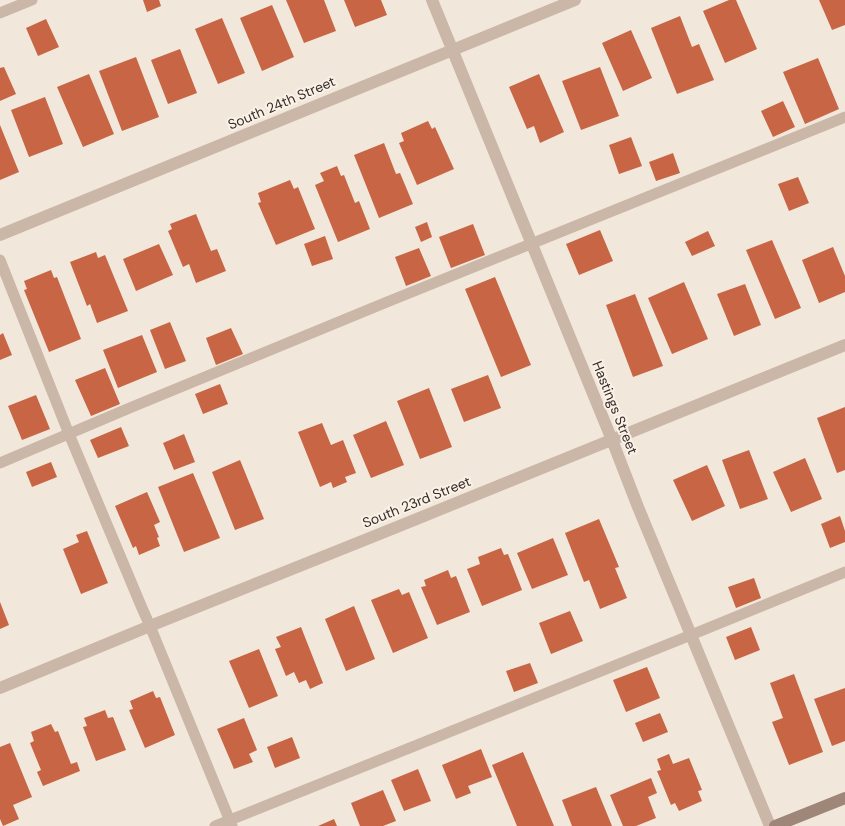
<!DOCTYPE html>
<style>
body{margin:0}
canvas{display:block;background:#f2e7db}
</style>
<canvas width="845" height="826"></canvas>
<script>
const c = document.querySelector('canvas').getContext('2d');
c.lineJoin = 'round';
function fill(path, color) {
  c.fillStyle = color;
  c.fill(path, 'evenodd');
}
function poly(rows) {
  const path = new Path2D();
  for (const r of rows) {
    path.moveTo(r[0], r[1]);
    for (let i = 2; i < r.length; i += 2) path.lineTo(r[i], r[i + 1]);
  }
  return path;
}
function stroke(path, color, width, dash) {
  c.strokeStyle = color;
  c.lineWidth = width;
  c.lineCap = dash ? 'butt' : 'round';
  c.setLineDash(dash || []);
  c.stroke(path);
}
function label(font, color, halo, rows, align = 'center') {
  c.font = font + ' "DM Sans",sans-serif';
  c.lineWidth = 4;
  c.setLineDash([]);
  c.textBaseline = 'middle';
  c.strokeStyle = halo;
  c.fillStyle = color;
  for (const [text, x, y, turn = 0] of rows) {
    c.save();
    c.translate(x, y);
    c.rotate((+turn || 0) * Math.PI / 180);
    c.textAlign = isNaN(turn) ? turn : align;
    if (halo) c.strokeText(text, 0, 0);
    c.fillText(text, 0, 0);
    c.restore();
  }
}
const building = poly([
 [143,0,159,0,161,6,147,12],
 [286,0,324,0,336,31,304,43],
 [344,0,381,0,387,15,355,27],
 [729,0,736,0,757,49,725,63,703,11],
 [819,0,845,0,845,25,832,30],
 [272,5,294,57,262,71,240,18],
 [680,16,692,47,699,44,714,80,677,94,651,28],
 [222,18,245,73,218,84,195,29],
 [46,19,59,47,38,56,26,28],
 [631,30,652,78,623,91,602,43],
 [180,49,197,93,168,104,151,60],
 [136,57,159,117,122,131,99,71],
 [818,58,839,109,805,124,783,72],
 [4,67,16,94,0,101,0,68],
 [600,67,619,116,581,130,562,81],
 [89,74,114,134,83,147,57,87],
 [539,74,564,132,540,143,534,126,527,129,509,87],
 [45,97,63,144,29,157,11,110],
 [783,101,795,127,773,137,761,111],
 [428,121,432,129,435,127,454,169,417,185,399,143,404,141,401,133],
 [0,125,19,172,0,180],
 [631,137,642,166,619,174,609,145],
 [384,143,396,174,400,173,413,204,379,218,354,155],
 [673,153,680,173,656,181,649,162],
 [337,166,341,176,344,175,355,203,359,201,370,229,338,242,315,185,324,181,320,173],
 [798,177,809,203,789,211,778,184],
 [290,180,294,189,298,187,315,229,276,245,258,203,261,202,258,193],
 [196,214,211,251,217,249,226,271,196,283,189,264,183,267,168,231,172,229,170,224],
 [427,222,432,237,421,242,415,227],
 [473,224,485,255,451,268,439,237],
 [600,230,613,261,579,275,566,244],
 [708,231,715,246,692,256,685,242],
 [325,236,333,259,312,266,304,244],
 [772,240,801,308,775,319,746,250],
 [159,244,173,275,136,291,123,259],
 [833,247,845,276,845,292,819,303,802,260],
 [419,248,431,276,406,286,395,257],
 [96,252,98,258,105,255,128,311,97,323,90,304,87,306,70,262],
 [51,270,54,278,57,277,81,339,49,352,24,290,27,289,24,281],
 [495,277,531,365,501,377,465,289],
 [684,282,708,339,672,354,648,298],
 [745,284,761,325,734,336,717,294],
 [635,294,663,366,633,377,606,305],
 [170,322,186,361,165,369,150,330],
 [231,328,243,354,216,365,206,338],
 [3,333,12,355,0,360,0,335],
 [142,335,157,372,118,388,103,350],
 [105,368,120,404,91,416,75,380],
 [488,375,501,408,464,422,451,389],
 [220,384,228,404,203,414,195,394],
 [429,388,452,447,420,459,397,401],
 [36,395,50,429,22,440,8,406],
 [845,407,845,470,837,473,817,418],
 [386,421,404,465,371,478,353,435],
 [322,423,331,445,343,440,356,473,345,477,347,482,333,488,331,482,320,487,298,432],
 [121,427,129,446,98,458,90,440],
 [184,434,195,462,174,470,163,443],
 [749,450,768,499,740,509,722,460],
 [805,458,822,499,791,512,773,472],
 [240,460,264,519,235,530,212,472],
 [51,462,57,477,32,487,26,472],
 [707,465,725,506,692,521,673,480],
 [193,473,220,538,184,552,158,487],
 [147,492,160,522,154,525,159,537,157,538,160,546,139,555,136,546,133,548,115,506],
 [840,516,845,531,845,542,830,548,821,524],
 [599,519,619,567,615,568,627,598,600,609,589,580,584,582,565,533],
 [87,531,108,583,81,594,63,549,79,542,76,535],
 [553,538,568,575,532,589,517,553],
 [501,548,504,555,508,554,522,590,482,606,467,569,480,564,478,557],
 [448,570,451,578,456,576,470,612,437,625,421,587,426,586,424,580],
 [754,578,761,598,736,608,728,587],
 [399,589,402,595,409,592,428,638,393,653,371,600],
 [0,602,9,625,0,629],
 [354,606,375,659,346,671,325,619],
 [570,611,583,641,551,654,539,623],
 [301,627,323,683,310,689,306,680,299,683,294,672,286,676,275,649,281,647,276,637],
 [751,627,760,650,735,660,726,637],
 [259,649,278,696,249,708,229,661],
 [530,663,538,683,514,692,506,671],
 [647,667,660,698,626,712,613,680],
 [794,674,823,752,789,765,772,722,783,718,770,683],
 [845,688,845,741,832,746,814,699],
 [153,691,156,698,160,697,175,735,145,748,129,710,133,709,130,701],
 [105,710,108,718,113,717,126,750,96,761,83,727,87,726,84,718],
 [660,713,668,732,643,742,635,723],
 [244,718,257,750,249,754,253,762,234,769,217,729],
 [51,724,55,732,58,731,71,764,77,762,80,771,43,786,37,772,41,770,30,743,34,741,31,732],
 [292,737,300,758,275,768,267,747],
 [10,743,32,797,13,805,19,819,3,826,0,819,0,747],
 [481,749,492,777,468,786,471,793,456,799,442,765],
 [523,752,554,826,517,826,492,765],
 [669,754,673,764,689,758,702,790,698,791,702,801,679,811,675,803,671,805,657,771,661,770,657,759],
 [418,769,431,801,404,811,391,780],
 [651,778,657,793,648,797,656,818,636,826,623,826,610,795],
 [596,787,612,826,572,826,562,800],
 [383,790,396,821,383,826,360,826,351,803],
 [334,819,337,826,318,826]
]);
const lane = poly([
 [0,13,32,0],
 [0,260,69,434,142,608,150,626,232,826],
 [0,463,132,407,387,302,845,117],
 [215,826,691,635,845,572]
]);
const street = poly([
 [432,0,612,440,638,507,770,826],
 [0,235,575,0],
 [0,688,150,626,397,527,845,345]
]);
const secondary = poly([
 [775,826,845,798]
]);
const streetNames = [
 ["South 24th Street",282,104,-23],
 ["Hastings Street",614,408,68],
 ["South 23rd Street",417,503,-22]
];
fill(building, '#c76544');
stroke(lane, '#cab7a7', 11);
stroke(street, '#cab7a7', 12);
stroke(secondary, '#9e8678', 12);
label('14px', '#372c28', '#faf1e7', streetNames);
</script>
